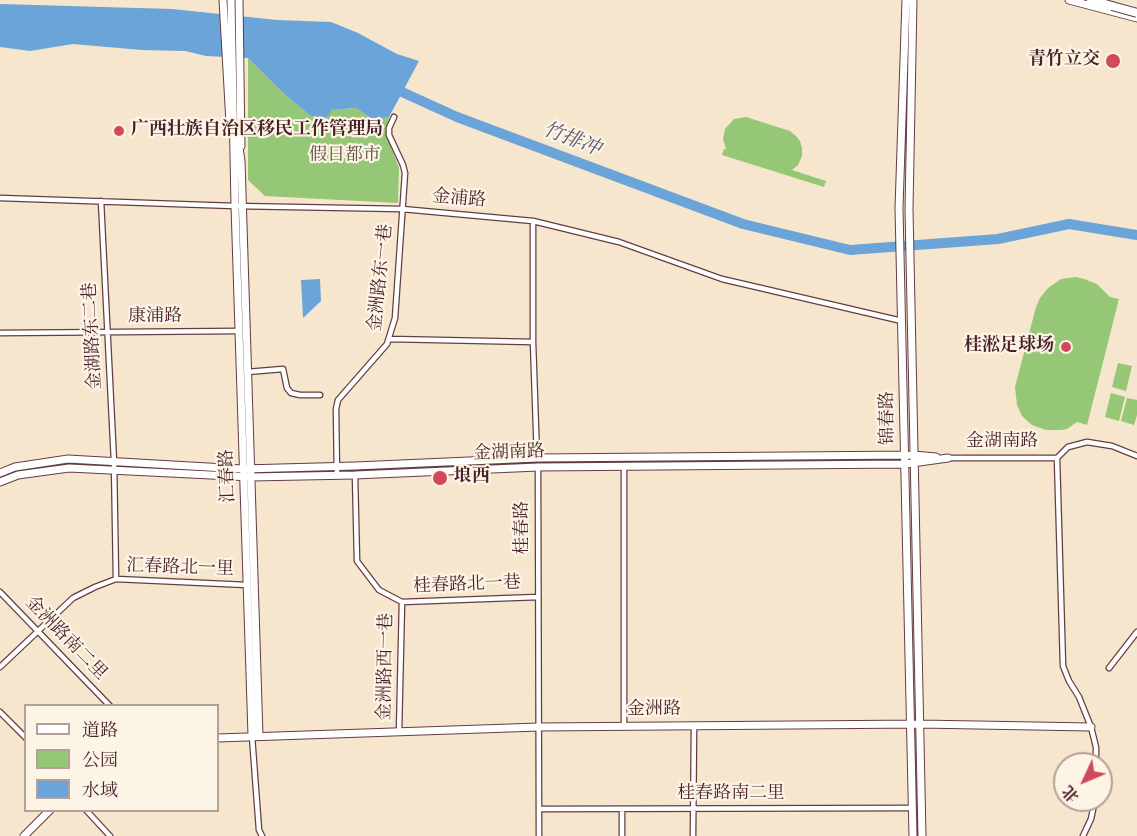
<!DOCTYPE html>
<meta charset="utf-8">
<style>
body{margin:0}
#map{position:relative;width:1137px;height:836px;overflow:hidden;background:#f6e6cd;font-family:Vollkorn,"Noto Serif SC",serif}
canvas{display:block}
.legend{position:absolute;left:24px;top:704px;width:195px;height:108px;box-sizing:border-box;background:#fcf5e5;border:2px solid #b59f9b;margin:0;padding:8px 10px;list-style:none;font-size:18px;color:#4a1f2b}
.legend li{display:flex;align-items:center;gap:12px;height:30px}
.legend b{width:30px;border:2px solid #b59f9b}
.north{position:absolute;left:1053px;top:752px;width:60px;height:60px;box-sizing:border-box;background:#fcf5e5;border:2px solid #b59f9b;border-radius:50%;rotate:226deg;font-size:16px;font-weight:700;line-height:24px;text-align:center;color:#4a1f2b}
.north::after{content:'';display:block;margin:auto;width:21px;height:27px;background:#d1495b;clip-path:polygon(50% 0,100% 100%,50% 72%,0 100%)}
</style>
<div id="map">
<canvas width="1137" height="836"></canvas>
<ul class="legend">
<li><b style="height:8px;background:#fff"></b>道路</li>
<li><b style="height:16px;background:#96c776"></b>公园</li>
<li><b style="height:16px;background:#6aa4d9"></b>水域</li>
</ul>
<div class="north">北</div>
</div>
<script>
const c = document.querySelector('canvas').getContext('2d');
c.lineJoin = 'round';
function fill(path, color) {
  c.fillStyle = color;
  c.fill(path, 'evenodd');
}
function poly(rows) {
  const path = new Path2D();
  for (const r of rows) {
    path.moveTo(r[0], r[1]);
    for (let i = 2; i < r.length; i += 2) path.lineTo(r[i], r[i + 1]);
  }
  return path;
}
function stroke(path, color, width, dash) {
  c.strokeStyle = color;
  c.lineWidth = width;
  c.lineCap = dash ? 'butt' : 'round';
  c.setLineDash(dash || []);
  c.stroke(path);
}
function label(font, color, halo, rows, align = 'center') {
  c.font = font + ' Vollkorn,"Noto Serif SC",serif';
  c.lineWidth = 4.5;
  c.setLineDash([]);
  c.textBaseline = 'middle';
  c.strokeStyle = halo;
  c.fillStyle = color;
  for (const [text, x, y, turn = 0] of rows) {
    c.save();
    c.translate(x, y);
    c.rotate((+turn || 0) * Math.PI / 180);
    c.textAlign = isNaN(turn) ? turn : align;
    if (halo) c.strokeText(text, 0, 0);
    c.fillText(text, 0, 0);
    c.restore();
  }
}
const green = poly([
 [248,58,282,92,308,114,331,110,356,108,374,120,389,117,386,133,399,168,398,203,265,196,248,180],
 [746,117,790,131,796,136,800,141,802,148,802,156,798,165,792,170,826,181,824,187,722,155,724,149,726,149,723,139,725,129,734,119],
 [1076,277,1084,279,1097,284,1110,297,1119,299,1087,425,1077,422,1067,429,1061,430,1046,430,1032,425,1022,416,1017,405,1015,387,1036,307,1040,298,1048,288,1061,279],
 [1118,363,1132,366,1126,391,1112,387],
 [1111,393,1125,397,1119,421,1105,417],
 [1127,398,1137,400,1137,415,1134,425,1121,421]
]);
const water = poly([
 [0,4,172,9,277,20,331,22,358,33,397,54,419,61,389,117,374,120,356,108,331,110,329,116,319,119,308,114,282,92,248,58,206,56,185,51,142,50,73,44,30,51,0,47],
 [320,279,321,301,303,318,301,280]
]);
const river = poly([
 [391,87,457,117,743,224,850,250,998,239,1069,224,1137,235]
]);
const street = poly([
 [0,198,235,206,402,209,533,221,619,242,722,279,902,321],
 [101,201,114,462,116,579],
 [533,221,533,342,537,458],
 [0,333,239,331],
 [390,339,533,342],
 [247,372,283,369,287,388,291,393,300,395,320,395],
 [948,458,1057,458],
 [538,466,539,836],
 [624,466,624,726],
 [337,475,336,409,338,400,387,344,395,318,405,173,403,165,389,135,389,128,394,117],
 [355,475,357,561,379,590,402,602,538,597],
 [0,592,110,706],
 [0,667,73,598,95,587,116,579,247,585],
 [1109,668,1137,632],
 [0,712,26,738],
 [399,732,402,602],
 [252,736,259,830,262,836],
 [1096,764,1096,747,1091,727,1079,697,1069,681,1063,666,1057,458,1068,447,1087,442,1112,446,1137,456],
 [540,809,913,808],
 [86,810,110,836],
 [622,836,622,809],
 [693,836,694,726],
 [1083,836,1091,819,1095,800]
]);
const secondary = poly([
 [223,0,230,123],
 [231,0,235,206,252,736],
 [239,0,241,146],
 [906,0,899,208,913,836],
 [913,0,909,209,922,836],
 [1069,0,1137,18],
 [238,141,241,161,259,736],
 [0,473,15,467,68,459,243,469,355,466,537,458,914,455,936,457],
 [0,482,18,475,69,468,251,477,355,475,538,467,905,464,948,458],
 [218,738,539,727,920,724,1091,727],
 [24,836,50,810]
]);
const highway = poly([
 [1091,0,1112,6]
]);
const highwayBridge = poly([
 [1112,6,1137,13]
]);
const markers = [
 [1113,61,8,"#d1495b"],
 [119,131,6,"#d1495b"],
 [1066,347,6,"#d1495b"],
 [440,478,8,"#d1495b"]
];
const poiNames = [
 ["青竹立交",1100,61],
 ["广西壮族自治区移民工作管理局",131,131,"left"],
 ["桂淞足球场",1054,347],
 ["埌西",454,478,"left"]
];
const parkNames = [
 ["假日都市",345,157]
];
const streetNames = [
 ["金浦路",459,200,5],
 ["金洲路东一巷",382,278,-84],
 ["康浦路",155,318],
 ["金湖路东二巷",94,336,-93],
 ["锦春路",889,418,-91],
 ["金湖南路",1002,443],
 ["金湖南路",509,454,-2],
 ["汇春路",229,476,-92],
 ["桂春路",524,528,-90],
 ["汇春路北一里",180,569,2],
 ["桂春路北一巷",467,586,-2],
 ["金洲路南二里",65,639,46],
 ["金洲路西一巷",387,667,-89],
 ["金洲路",654,711],
 ["桂春路南二里",731,795]
];
const waterNames = [
 ["竹排冲",571,141,21]
];
fill(green, '#96c776');
fill(water, '#6aa4d9');
stroke(river, '#6aa4d9', 10);
stroke(street, '#643d43', 7);
stroke(secondary, '#643d43', 9);
stroke(highway, '#643d43', 10);
stroke(street, '#fff', 4.5);
stroke(secondary, '#fff', 7);
stroke(highway, '#fff', 8);
stroke(highwayBridge, '#643d43', 10, []);
stroke(highwayBridge, '#fff', 8);
for (const [x, y, r, color] of markers) {
  const dot = new Path2D();
  dot.arc(x, y, r, 0, 2 * Math.PI);
  c.fillStyle = color;
  c.fill(dot);
  stroke(dot, '#fcf5e5', 2);
}
label('bold 18px', '#4a1f2b', '#fcf5e5', poiNames, 'right');
label('18px', '#615142', '#fcf5e5', parkNames);
label('18px', '#4a1f2b', '#fcf5e5', streetNames);
label('italic 20px', '#575471', '#fcf5e5', waterNames);
</script>
